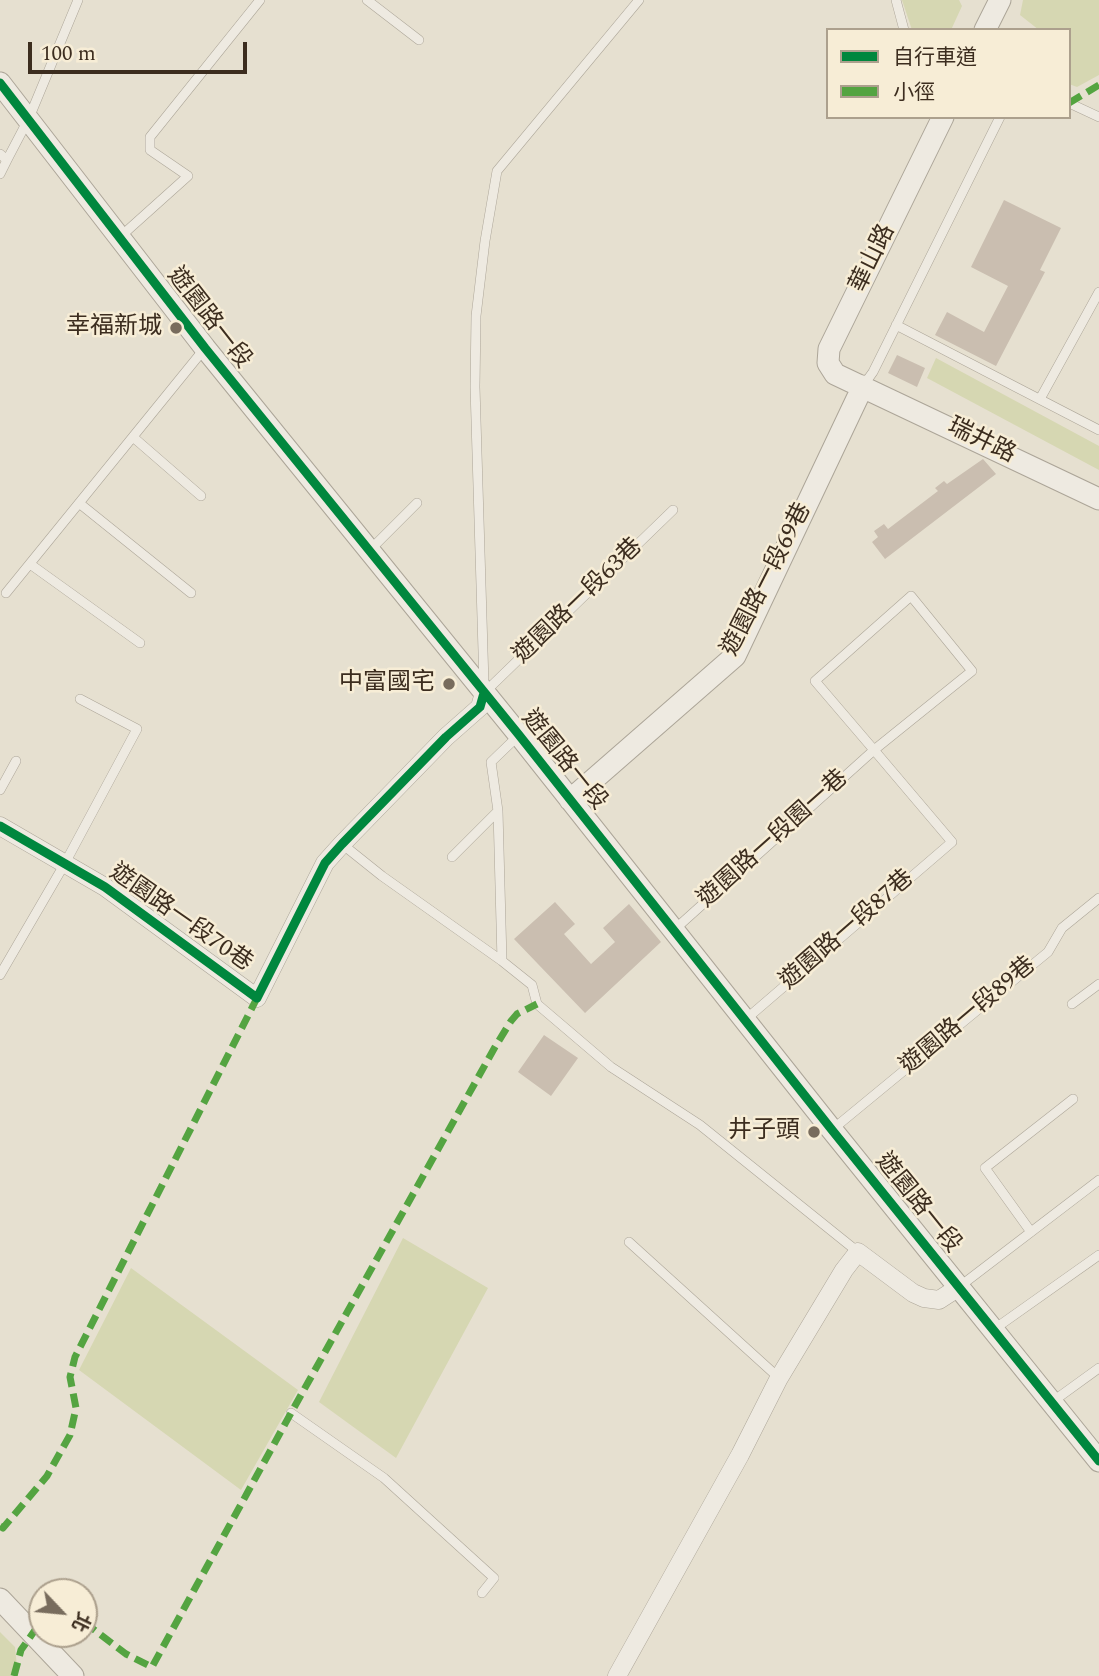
<!DOCTYPE html>
<meta charset="utf-8">
<style>
body{margin:0}
#map{position:relative;width:1099px;height:1676px;overflow:hidden;background:#e6e0d0;font-family:Spectral,"Noto Sans TC",serif}
canvas{display:block}
.legend{position:absolute;left:826px;top:28px;width:245px;height:91px;box-sizing:border-box;background:#f7edd6;border:2px solid #aca08d;margin:0;padding:9px 12px;list-style:none;font-size:21px;color:#3c2d1f}
.legend li{display:flex;align-items:center;gap:14px;height:35px}
.legend b{width:35px;border:2px solid #aca08d}
.north{position:absolute;left:28px;top:1578px;width:70px;height:70px;box-sizing:border-box;background:#f7edd6;border:2px solid #aca08d;border-radius:50%;rotate:116deg;font-size:19px;font-weight:700;line-height:28px;text-align:center;color:#3c2d1f}
.north::after{content:'';display:block;margin:auto;width:24px;height:32px;background:#786c5d;clip-path:polygon(50% 0,100% 100%,50% 72%,0 100%)}
.scale{position:absolute;left:28px;top:42px;width:219px;height:32px;box-sizing:border-box;border:4px solid #3c2d1f;border-top:0;padding-left:9px;font-size:21px;line-height:24px;white-space:nowrap;color:#3c2d1f;-webkit-text-stroke:5px #f7edd6;paint-order:stroke}
</style>
<div id="map">
<canvas width="1099" height="1676"></canvas>
<ul class="legend">
<li><b style="height:9px;background:#00873e"></b>自行車道</li>
<li><b style="height:9px;background:#54a441"></b>小徑</li>
</ul>
<div class="north">北</div>
<div class="scale">100 m</div>
</div>
<script>
const c = document.querySelector('canvas').getContext('2d');
c.lineJoin = 'round';
function fill(path, color) {
  c.fillStyle = color;
  c.fill(path, 'evenodd');
}
function poly(rows) {
  const path = new Path2D();
  for (const r of rows) {
    path.moveTo(r[0], r[1]);
    for (let i = 2; i < r.length; i += 2) path.lineTo(r[i], r[i + 1]);
  }
  return path;
}
function stroke(path, color, width, dash) {
  c.strokeStyle = color;
  c.lineWidth = width;
  c.lineCap = dash ? 'butt' : 'round';
  c.setLineDash(dash || []);
  c.stroke(path);
}
function label(font, color, halo, rows, align = 'center') {
  c.font = font + ' Spectral,"Noto Sans TC",serif';
  c.lineWidth = 5;
  c.setLineDash([]);
  c.textBaseline = 'middle';
  c.strokeStyle = halo;
  c.fillStyle = color;
  for (const [text, x, y, turn = 0] of rows) {
    c.save();
    c.translate(x, y);
    c.rotate((+turn || 0) * Math.PI / 180);
    c.textAlign = isNaN(turn) ? turn : align;
    if (halo) c.strokeText(text, 0, 0);
    c.fillText(text, 0, 0);
    c.restore();
  }
}
const green = poly([
 [902,0,959,0,962,6,951,30,912,30],
 [1023,0,1099,0,1099,75,1077,87,1069,84,1069,30,1039,30,1020,15],
 [936,358,1099,446,1099,470,927,378],
 [403,1238,488,1288,396,1458,319,1402],
 [131,1268,298,1390,241,1490,79,1370],
 [0,1632,15,1647,18,1676,0,1676]
]);
const building = poly([
 [1004,200,1061,228,1040,270,1045,272,996,366,935,335,947,312,984,332,1008,286,971,267],
 [897,355,925,368,917,387,888,373],
 [983,459,996,474,885,559,872,542,878,537,874,531,884,524,888,529,938,491,935,488,944,481,947,484],
 [555,902,575,924,564,934,591,964,615,942,603,928,629,904,661,942,585,1013,514,939],
 [544,1035,578,1058,551,1096,518,1072]
]);
const service = poly([
 [367,0,419,40],
 [896,0,904,30],
 [1069,103,1099,117],
 [0,154,7,160,29,118,78,0],
 [0,174,7,160],
 [120,237,188,176,150,150,150,137,260,0],
 [896,325,1099,430],
 [863,386,873,372,1000,117],
 [1040,399,1099,292],
 [133,437,201,496],
 [79,503,191,593],
 [370,550,417,503],
 [30,564,140,643],
 [6,593,205,348],
 [484,684,475,387,476,316,485,241,497,171,639,0],
 [485,692,673,510],
 [519,735,491,762,498,811,502,961,532,985,537,1004,611,1067,700,1125,858,1252],
 [0,790,16,761],
 [342,844,382,876,502,961],
 [452,857,498,811],
 [674,930,874,750,972,671,911,596,815,681,874,750,952,842,745,1020],
 [0,975,64,865,137,729,80,699],
 [1072,1004,1099,984],
 [833,1129,1048,952,1062,928,1099,898],
 [1031,1232,985,1168,1073,1099],
 [629,1242,779,1378],
 [959,1287,1099,1180],
 [993,1330,1099,1255],
 [1052,1402,1099,1368],
 [291,1413,384,1478,494,1578,482,1593]
]);
const minor = poly([
 [0,826,105,887,257,998,325,863,342,844,446,737,480,707,484,693],
 [617,1676,740,1455,779,1378,844,1270,858,1252,913,1293,924,1298,939,1300,959,1287]
]);
const tertiary = poly([
 [985,30,1000,0],
 [0,83,205,348,519,735,832,1130,1099,1461],
 [943,117,829,349,828,363,835,374,1099,499],
 [570,800,735,656,863,386],
 [0,1599,73,1676]
]);
const quiet = poly([
 [1069,103,1099,85],
 [0,1526,3,1528,47,1476,70,1435,76,1408,70,1377,75,1357,257,998],
 [84,1622,126,1654,152,1667,291,1413,495,1047,511,1021,517,1014,537,1004],
 [14,1676,21,1650,42,1620]
]);
const cycleway = poly([
 [0,83,205,348,519,735,832,1130,1099,1461],
 [0,826,105,887,257,998,325,863,342,844,446,737,480,707,484,693]
]);
const markers = [
 [176,328,7,"#786c5d"],
 [449,684,7,"#786c5d"],
 [814,1132,7,"#786c5d"]
];
const streetNames = [
 ["華山路",874,259,-64],
 ["遊園路一段",208,319,52],
 ["瑞井路",981,442,26],
 ["遊園路一段69巷",768,580,-63],
 ["遊園路一段63巷",579,602,-44],
 ["遊園路一段",563,761,51],
 ["遊園路一段園一巷",774,840,-42],
 ["遊園路一段70巷",180,919,35],
 ["遊園路一段87巷",848,931,-41],
 ["遊園路一段89巷",969,1017,-40],
 ["遊園路一段",917,1204,51]
];
const poiNames = [
 ["幸福新城",162,328],
 ["中富國宅",435,684],
 ["井子頭",800,1132]
];
fill(green, '#d6d7b2');
fill(building, '#cabeb0');
stroke(service, '#aca598', 10);
stroke(minor, '#aca598', 19);
stroke(tertiary, '#aca598', 23);
stroke(service, '#eeeae1', 9);
stroke(minor, '#eeeae1', 18);
stroke(tertiary, '#eeeae1', 21);
stroke(quiet, '#54a441', 7, [14, 7]);
stroke(cycleway, '#00873e', 9);
for (const [x, y, r, color] of markers) {
  const dot = new Path2D();
  dot.arc(x, y, r, 0, 2 * Math.PI);
  c.fillStyle = color;
  c.fill(dot);
  stroke(dot, '#f7edd6', 2.5);
}
label('24px', '#3c2d1f', '#f7edd6', streetNames);
label('24px', '#3c2d1f', '#f7edd6', poiNames, 'right');
</script>
